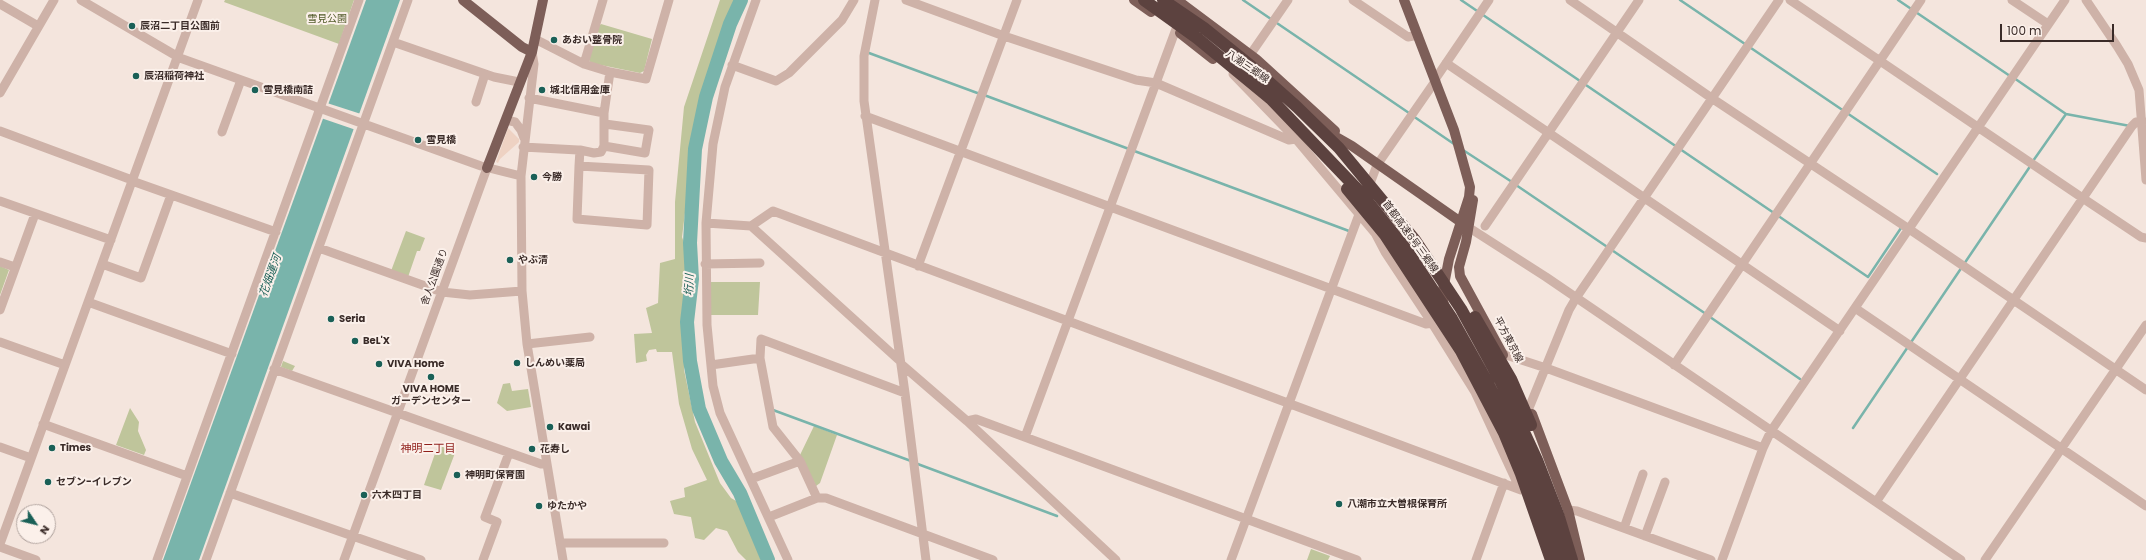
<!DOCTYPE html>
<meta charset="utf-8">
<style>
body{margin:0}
#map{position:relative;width:2146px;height:560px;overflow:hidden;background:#f4e5dd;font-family:Poppins,sans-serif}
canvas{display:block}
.north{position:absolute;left:16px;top:504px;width:40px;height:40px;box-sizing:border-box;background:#fbf0ea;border:1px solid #aea19c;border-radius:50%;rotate:125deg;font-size:11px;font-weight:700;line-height:16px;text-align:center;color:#3a2b28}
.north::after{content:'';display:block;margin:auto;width:14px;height:18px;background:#1a6057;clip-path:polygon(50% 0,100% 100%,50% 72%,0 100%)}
.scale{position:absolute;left:2000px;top:24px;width:114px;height:18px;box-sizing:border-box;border:2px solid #3a2b28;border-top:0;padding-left:5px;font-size:12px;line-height:14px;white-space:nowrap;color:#3a2b28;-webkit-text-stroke:3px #fbf0ea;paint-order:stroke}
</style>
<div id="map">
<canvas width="2146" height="560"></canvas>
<div class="north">N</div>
<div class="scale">100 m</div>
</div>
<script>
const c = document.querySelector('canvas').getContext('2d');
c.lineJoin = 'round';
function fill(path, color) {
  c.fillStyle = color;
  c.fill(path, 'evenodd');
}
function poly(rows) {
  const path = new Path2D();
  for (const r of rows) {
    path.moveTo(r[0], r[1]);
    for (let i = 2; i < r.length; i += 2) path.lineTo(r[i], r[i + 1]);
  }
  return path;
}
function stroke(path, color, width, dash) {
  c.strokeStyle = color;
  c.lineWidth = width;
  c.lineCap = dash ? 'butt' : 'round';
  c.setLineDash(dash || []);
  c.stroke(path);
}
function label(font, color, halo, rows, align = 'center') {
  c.font = font + ' Poppins,"Noto Sans JP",sans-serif';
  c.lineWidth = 4;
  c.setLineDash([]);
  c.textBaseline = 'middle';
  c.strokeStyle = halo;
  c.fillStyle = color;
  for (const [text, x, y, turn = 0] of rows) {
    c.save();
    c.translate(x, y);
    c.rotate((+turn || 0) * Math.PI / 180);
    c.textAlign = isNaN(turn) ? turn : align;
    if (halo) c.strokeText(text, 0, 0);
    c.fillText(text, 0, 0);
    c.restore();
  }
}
const green = poly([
 [225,0,354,0,339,44,224,2],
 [720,0,735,0,708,81,695,132,682,237,687,251,684,370,695,422,704,444,720,483,731,498,738,502,761,560,746,560,738,552,727,531,716,528,704,540,695,538,691,517,674,514,670,501,685,497,684,488,707,480,692,449,679,404,672,352,657,352,656,349,649,350,646,355,647,361,636,363,634,334,652,333,646,308,658,303,660,263,675,259,675,202,684,107],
 [601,24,652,39,644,71,640,73,591,63,589,60,599,26],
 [406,231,425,238,420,251,417,251,408,277,391,271],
 [0,266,9,270,0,295],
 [711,282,760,282,758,315,711,315],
 [283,361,295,366,292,371,281,367],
 [510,383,512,391,528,389,531,407,507,411,497,403,503,384],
 [130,408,139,422,138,431,146,450,144,455,116,445],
 [814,426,837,435,820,483,816,486,800,455],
 [438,445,453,451,455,453,441,490,424,485],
 [1311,549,1330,556,1328,560,1307,560]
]);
const plaza = poly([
 [508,128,519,139,519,142,500,159,498,163,496,162]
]);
const water = poly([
 [366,0,400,0,199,560,163,560]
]);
const pier = poly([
 [327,103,361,114,356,130,321,118]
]);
const stream = poly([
 [1243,0,1409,113],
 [1461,0,1868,277,1901,228],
 [1680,0,1937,174],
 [1898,0,2010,76],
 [869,53,980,94],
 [2014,78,2066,114],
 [984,95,1349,231],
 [1413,116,1454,144],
 [1463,150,1512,182],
 [2033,161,2066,114,2130,126],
 [1516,185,1706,314],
 [1710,317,1800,379],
 [773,410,911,461],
 [1853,428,2031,165],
 [915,463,1057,516]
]);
const river = poly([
 [741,0,730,24,706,97,695,149,690,243,692,279,687,322,690,361,699,409,721,461,740,493,768,560]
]);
const minor = poly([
 [81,0,180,58,481,166,521,176],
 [756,0,725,87,713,144,706,223,707,325,713,386,720,413,788,560],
 [875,0,864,56,864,101,905,393,926,560],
 [906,0,1004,36,1136,80,1156,83,1289,140,1296,139],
 [1353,0,1408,37,1418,35],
 [1570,0,1713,99,1909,229,2146,390],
 [1790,0,2087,201,2141,237,2146,238],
 [2012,0,2048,24],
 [2086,0,2117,46,2128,64,2139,90,2146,180],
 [0,4,38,26],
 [535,39,584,64,603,0],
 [393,42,494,77,519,82],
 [532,52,534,64,521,176,522,291,527,344,563,560],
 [1250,55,1288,0],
 [1446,63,1840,331],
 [584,64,610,72,646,79,669,0],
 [732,65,776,81,789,73,842,20,854,0],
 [1233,74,1296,139,1375,233,1385,252,1432,323,1475,392,1520,489],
 [1436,78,1489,0],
 [0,93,54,0],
 [529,98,604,113],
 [476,102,485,74],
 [865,116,1426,324,1432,323],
 [506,120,515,122,521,130,524,138],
 [0,131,132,180],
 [222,132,241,80],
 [604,146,645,153,649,130,605,124],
 [523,147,578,150,580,150,579,166,649,170,647,225,577,219,579,166],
 [580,150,594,153,601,152,604,146,604,113,610,72],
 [132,181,276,232],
 [1368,189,1377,165,1436,80],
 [0,201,111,240],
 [706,223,751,226,900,361],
 [751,226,773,211,1521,490],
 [1485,226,1639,0],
 [1468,227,1546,277,1961,560],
 [319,248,442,292,470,295,522,291],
 [0,262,15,267],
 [102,264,141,278,171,195],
 [705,264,760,263],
 [918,266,1017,0],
 [88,302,232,354],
 [1855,308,2146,506],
 [0,310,35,214],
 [0,342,65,365],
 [527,344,590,337],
 [1503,354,1546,368,1763,448],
 [901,364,967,421,1116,560],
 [711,365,760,358],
 [1674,365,1921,0],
 [274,369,541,464,546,464],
 [1529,408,1569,310,1576,298,1779,0],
 [967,421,976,419,1357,560],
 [43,424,187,476],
 [1025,437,1176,29],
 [0,447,31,458],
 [751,479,800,461],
 [230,493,421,560],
 [817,498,800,461,773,427,760,358,761,339,905,393],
 [1876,502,2132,126,2136,122,2143,121],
 [1568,510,1577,511,1711,560],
 [769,517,817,498,826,498,993,560],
 [1624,528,1643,474],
 [1645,536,1665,482],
 [560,543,664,543],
 [0,544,198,0],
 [0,547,36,560],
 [157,560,359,0],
 [206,560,408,0],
 [344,560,487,168],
 [483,560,497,522,485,517,509,453],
 [1231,560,1361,209],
 [1476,560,1504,483],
 [1722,560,1763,448,1771,431,2065,0],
 [1985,560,2146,325]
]);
const major = poly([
 [463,0,522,47,532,52],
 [1134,0,1151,12],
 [1177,0,1256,59,1335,131],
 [1404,0,1454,130,1470,187,1469,197,1449,259,1442,295,1444,306],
 [1180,33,1213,59],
 [1324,130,1352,146,1465,225],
 [487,168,532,52,543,0],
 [1473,200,1466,242,1459,267,1460,276,1503,355],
 [1532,414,1568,510,1580,560]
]);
const highway = poly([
 [1144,0,1197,38,1271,99,1360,192,1406,249,1451,317,1489,385,1526,462,1548,517,1562,560],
 [1163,0,1204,28,1251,66,1297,107,1339,148,1415,240,1461,309,1500,380,1537,460,1558,514,1572,560],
 [1347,189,1385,235,1461,351,1504,433,1521,474,1551,560],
 [1475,317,1511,379,1531,425]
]);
const markers = [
 [132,26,4,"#1a6057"],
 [554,40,4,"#1a6057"],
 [136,76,4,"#1a6057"],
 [255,90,4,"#1a6057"],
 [542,90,4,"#1a6057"],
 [418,140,4,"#1a6057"],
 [534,177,4,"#1a6057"],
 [510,260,4,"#1a6057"],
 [331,319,4,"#1a6057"],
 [355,341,4,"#1a6057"],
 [517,363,4,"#1a6057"],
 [379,364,4,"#1a6057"],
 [431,377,4,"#1a6057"],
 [550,427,4,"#1a6057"],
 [52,448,4,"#1a6057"],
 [532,449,4,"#1a6057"],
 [457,475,4,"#1a6057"],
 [48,482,4,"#1a6057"],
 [364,495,4,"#1a6057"],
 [1339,504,4,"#1a6057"],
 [539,506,4,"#1a6057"]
];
const parkNames = [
 ["雪見公園",327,19]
];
const poiNames = [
 ["辰沼二丁目公園前",140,26],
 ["あおい整骨院",562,40],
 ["辰沼稲荷神社",144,76],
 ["雪見橋南詰",263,90],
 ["城北信用金庫",550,90],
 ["雪見橋",426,140],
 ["今勝",542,177],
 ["やぶ清",518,260],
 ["Seria",339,319],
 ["BeL'X",363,341],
 ["しんめい薬局",525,363],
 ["VIVA Home",387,364],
 ["VIVA HOME",431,389,"center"],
 ["ガーデンセンター",431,401,"center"],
 ["Kawai",558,427],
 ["Times",60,448],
 ["花寿し",540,449],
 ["神明町保育園",465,475],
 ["セブン-イレブン",56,482],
 ["六木四丁目",372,495],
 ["八潮市立大曽根保育所",1347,504],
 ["ゆたかや",547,506]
];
const streetNames = [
 ["八潮三郷線",1247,67,34],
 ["首都高速6号三郷線",1410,237,54],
 ["舎人公園通り",435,277,-70],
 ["平方東京線",1508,340,62]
];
const waterNames = [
 ["花畑運河",271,276,-70],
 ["垳川",690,285,-87]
];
const neighbourhoodNames = [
 ["神明二丁目",428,449]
];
fill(green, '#bfc59b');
fill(plaza, '#eed2c3');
fill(water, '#79b4ab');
fill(pier, '#f4e5dd');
stroke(stream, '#79b4ab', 2.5);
stroke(river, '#79b4ab', 14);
stroke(minor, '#ceb2a8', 9);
stroke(major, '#7d5e58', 10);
stroke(highway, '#5c423f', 12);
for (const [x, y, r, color] of markers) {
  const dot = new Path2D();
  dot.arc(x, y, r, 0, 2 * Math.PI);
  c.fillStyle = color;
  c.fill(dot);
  stroke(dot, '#fbf0ea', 1.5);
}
label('10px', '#525b2a', '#fbf0ea', parkNames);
label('bold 10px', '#3a2b28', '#fbf0ea', poiNames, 'left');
label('10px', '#3a2b28', '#fbf0ea', streetNames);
label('italic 11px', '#1a6057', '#fbf0ea', waterNames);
label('11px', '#901f1a', '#fbf0ea', neighbourhoodNames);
</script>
